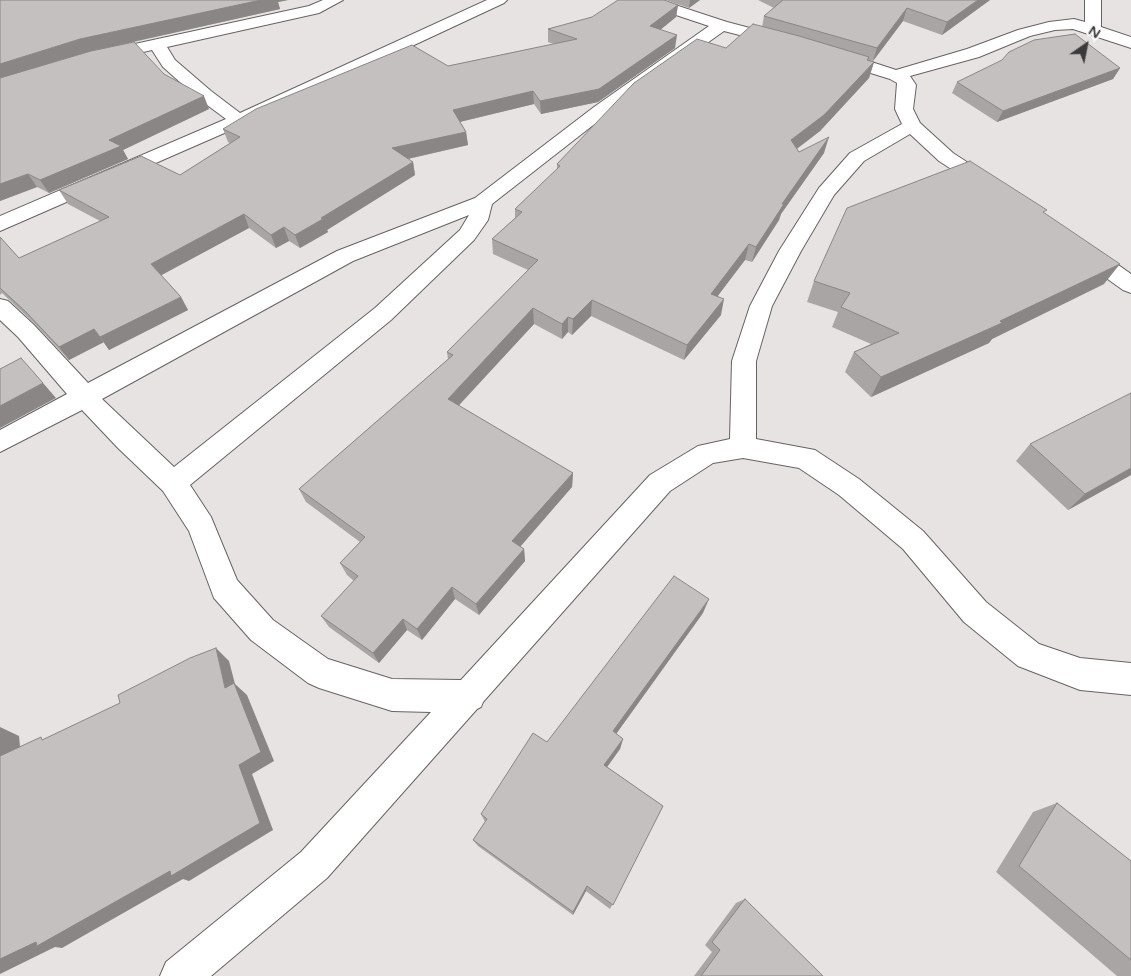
<!DOCTYPE html>
<style>
body{margin:0}
#map{position:relative;width:1131px;height:976px;overflow:hidden;background:#e8e3e3;font-family:"Varela Round",sans-serif}
canvas{display:block}
.north{position:absolute;left:1061px;top:20px;width:50px;height:50px;-webkit-text-stroke:4px #fff;paint-order:stroke;rotate:33deg;font-size:14px;font-weight:700;line-height:20px;text-align:center;color:#3c3a3a}
.north::after{content:'';display:block;margin:auto;width:18px;height:22px;background:#3c3a3a;clip-path:polygon(50% 0,100% 100%,50% 72%,0 100%)}
</style>
<div id="map">
<canvas width="1131" height="976"></canvas>
<div class="north">N</div>
</div>
<script>
const c = document.querySelector('canvas').getContext('2d');
c.lineJoin = 'round';
function poly(rows) {
  const path = new Path2D();
  for (const r of rows) {
    path.moveTo(r[0], r[1]);
    for (let i = 2; i < r.length; i += 2) path.lineTo(r[i], r[i + 1]);
  }
  return path;
}
function stroke(path, color, width, dash) {
  c.strokeStyle = color;
  c.lineWidth = width;
  c.lineCap = dash ? 'butt' : 'round';
  c.setLineDash(dash || []);
  c.stroke(path);
}
function fill(path, color) {
  c.fillStyle = color;
  c.fill(path, 'evenodd');
}
const minor = poly([
 [323,0,343,0,319,13,167,47,175,60,211,91,240,113,487,0,507,0,504,3,245,124,0,231,0,216,226,119,199,99,163,67,152,50,104,61,98,60,96,56,98,52,309,6,323,0],
 [637,0,660,0,727,22,788,38,790,41,782,46,724,31,606,115,492,204,488,220,474,240,391,320,190,485,211,517,237,580,273,620,328,659,392,679,461,680,650,475,698,446,730,439,732,361,750,306,779,251,819,188,850,153,902,124,895,109,897,83,890,79,829,60,827,56,829,52,841,52,896,70,967,49,1018,30,1049,22,1074,19,1085,22,1085,0,1101,0,1101,27,1131,37,1131,48,1073,29,1055,30,1030,36,979,57,910,76,916,85,913,109,920,123,953,153,996,181,999,185,996,189,989,191,982,189,939,161,910,134,864,161,834,195,801,251,772,306,756,361,756,439,815,450,859,479,923,531,986,602,1039,644,1080,658,1131,663,1131,695,1080,690,1018,666,964,622,903,549,839,495,799,468,743,458,713,463,670,491,483,702,481,707,477,709,327,878,211,976,160,976,166,962,301,852,431,712,392,711,319,688,308,683,251,640,214,598,189,531,163,491,118,448,82,410,0,452,0,430,67,394,18,337,0,320,0,299,8,301,34,325,88,383,337,251,475,198,594,107,709,26,640,3,637,0],
 [469,215,460,230,375,308,174,467,102,399,353,261,469,215],
 [1082,243,1090,245,1131,274,1131,293,1123,290,1074,255,1071,250,1074,245,1082,243]
]);
const wall = poly([
 [0,0,288,0,278,2,280,9,120,45,164,74,209,109,123,150,128,159,49,193,37,187,0,201],
 [666,0,700,0,689,8],
 [758,0,990,0,942,35,903,21,873,61,868,60,868,61,874,62,869,78,820,131,797,149,799,152,824,153,781,214,779,220,752,262,745,260,717,296,721,315,684,360,591,316,572,335,568,332,562,339,534,324,458,405,573,473,572,487,520,546,524,549,525,561,479,615,455,599,422,640,407,630,379,663,329,627,321,616,354,581,347,575,340,563,360,542,306,502,299,489,448,359,447,352,528,270,493,254,492,239,515,218,515,209,557,169,557,164,726,48,762,27,764,16,774,8],
 [678,5,676,17,660,30,675,48,598,102,541,114,534,104,460,122,466,132,468,145,408,159,413,162,415,175,327,230,328,232,300,248,289,241,276,248,249,228,161,275,181,297,188,310,109,350,104,342,69,360,35,324,2,293,0,295,0,237,19,258,100,221,68,204,59,190,180,175,230,143,228,142,223,129,448,66,554,44,548,42,548,29],
 [1120,68,1113,79,997,122,952,93,957,82],
 [1045,213,1104,284,992,339,989,343,871,397,845,372,854,352,871,344,832,327,838,312,807,302,814,281],
 [1030,444,1131,475,1068,510,1016,461],
 [703,613,616,734,623,739,620,749,607,767,663,806,610,909,586,891,573,915,478,846,473,840,485,822,481,814,547,742],
 [1057,803,1131,861,1131,976,1117,976,996,872,1033,812],
 [745,899,823,976,694,976,712,952,705,945,736,903]
]);
const shadedWall = poly([
 [261,0,288,0,278,2,280,9,87,52,0,79,0,64,80,39],
 [690,0,700,0,689,8],
 [978,0,990,0,942,35,947,22],
 [678,5,676,17,649,39,650,26],
 [907,8,903,21,873,61,877,48],
 [677,35,675,48,598,102,541,114,540,101],
 [869,57,864,73,874,62,869,78,820,131,787,156,791,140],
 [1120,68,1113,79,997,122,1003,111],
 [533,91,534,104,455,123,453,110],
 [204,96,209,109,123,150,128,159,49,193,40,180,109,140],
 [466,132,468,145,394,162,392,148],
 [829,137,824,153,781,214,779,220,752,262,756,247,782,204],
 [413,162,415,175,327,230,328,232,300,248,295,235,321,218],
 [28,174,37,187,0,201,0,184],
 [244,214,249,228,158,277,151,264],
 [284,227,289,241,276,248,271,235],
 [749,244,745,260,708,309,711,294],
 [1120,264,1104,284,992,339,989,343,871,397,881,377],
 [181,297,188,310,109,350,100,337],
 [724,299,721,315,684,360,687,345],
 [592,300,591,316,572,335,573,319],
 [533,308,534,324,451,414,448,399],
 [568,317,568,332,562,339,562,324],
 [94,329,104,342,69,360,59,347],
 [43,383,56,398,0,428,0,406],
 [1131,468,1131,475,1068,510,1085,494],
 [573,473,572,487,514,554,512,541],
 [524,549,525,561,479,615,476,604],
 [452,587,455,599,422,640,417,629],
 [709,599,703,613,611,741,613,731],
 [403,619,407,630,379,663,373,653],
 [216,648,229,661,235,684,247,695,274,761,252,774,273,830,189,881,183,879,62,948,55,947,0,974,0,959,239,765,225,688],
 [0,727,19,736,22,766,0,758],
 [623,739,620,749,602,774,604,765],
 [587,886,586,891,573,915,573,912]
]);
const building = poly([
 [0,0,261,0,80,39,0,64,0,0],
 [618,0,664,0,678,5,650,26,677,35,599,89,540,101,533,91,453,110,466,132,392,148,413,162,321,218,323,219,295,235,284,227,271,235,244,214,151,264,181,297,100,337,94,329,59,347,25,311,0,288,0,237,19,258,109,217,59,190,141,156,180,175,240,137,223,129,256,109,412,45,448,66,577,39,548,29,592,17,618,0],
 [783,0,978,0,947,22,907,8,877,48,764,16,783,0],
 [753,24,799,36,869,57,867,60,874,62,824,115,791,140,799,152,829,137,782,204,784,204,756,247,749,244,711,294,724,299,687,345,592,300,573,319,568,317,562,324,533,308,448,399,573,473,512,541,524,549,476,604,452,587,417,629,403,619,373,653,321,616,358,576,340,563,365,537,299,489,453,355,447,352,538,260,492,239,522,212,515,209,560,166,557,164,634,83,697,39,726,48,753,24],
 [1075,34,1120,68,1003,111,957,82,1002,60,1009,52,1034,40,1075,34],
 [134,42,164,74,204,96,109,140,121,146,40,180,28,174,0,184,0,78,91,51,134,42],
 [970,161,1047,210,1043,212,1120,264,1000,321,1002,323,881,377,854,352,899,333,841,307,850,293,814,281,847,208,970,161],
 [21,358,43,383,0,406,0,369,21,358],
 [1131,393,1131,468,1085,494,1030,444,1131,393],
 [674,576,709,599,613,731,623,739,604,765,663,806,613,905,587,886,573,912,473,840,487,819,481,814,533,733,547,742,674,576],
 [216,648,225,688,234,683,261,752,239,765,260,823,171,876,170,871,37,946,36,942,0,959,0,756,41,737,42,740,120,703,118,695,190,658,216,648],
 [1057,803,1131,861,1131,960,1019,866,1057,803],
 [745,899,823,976,701,976,720,950,712,942,745,899]
]);
stroke(minor, '#676363', 2);
fill(minor, '#fff');
fill(wall, '#a9a5a5');
fill(shadedWall, '#8a8686');
fill(building, '#c5c0c0');
stroke(building, '#8a8686', 1);
</script>
